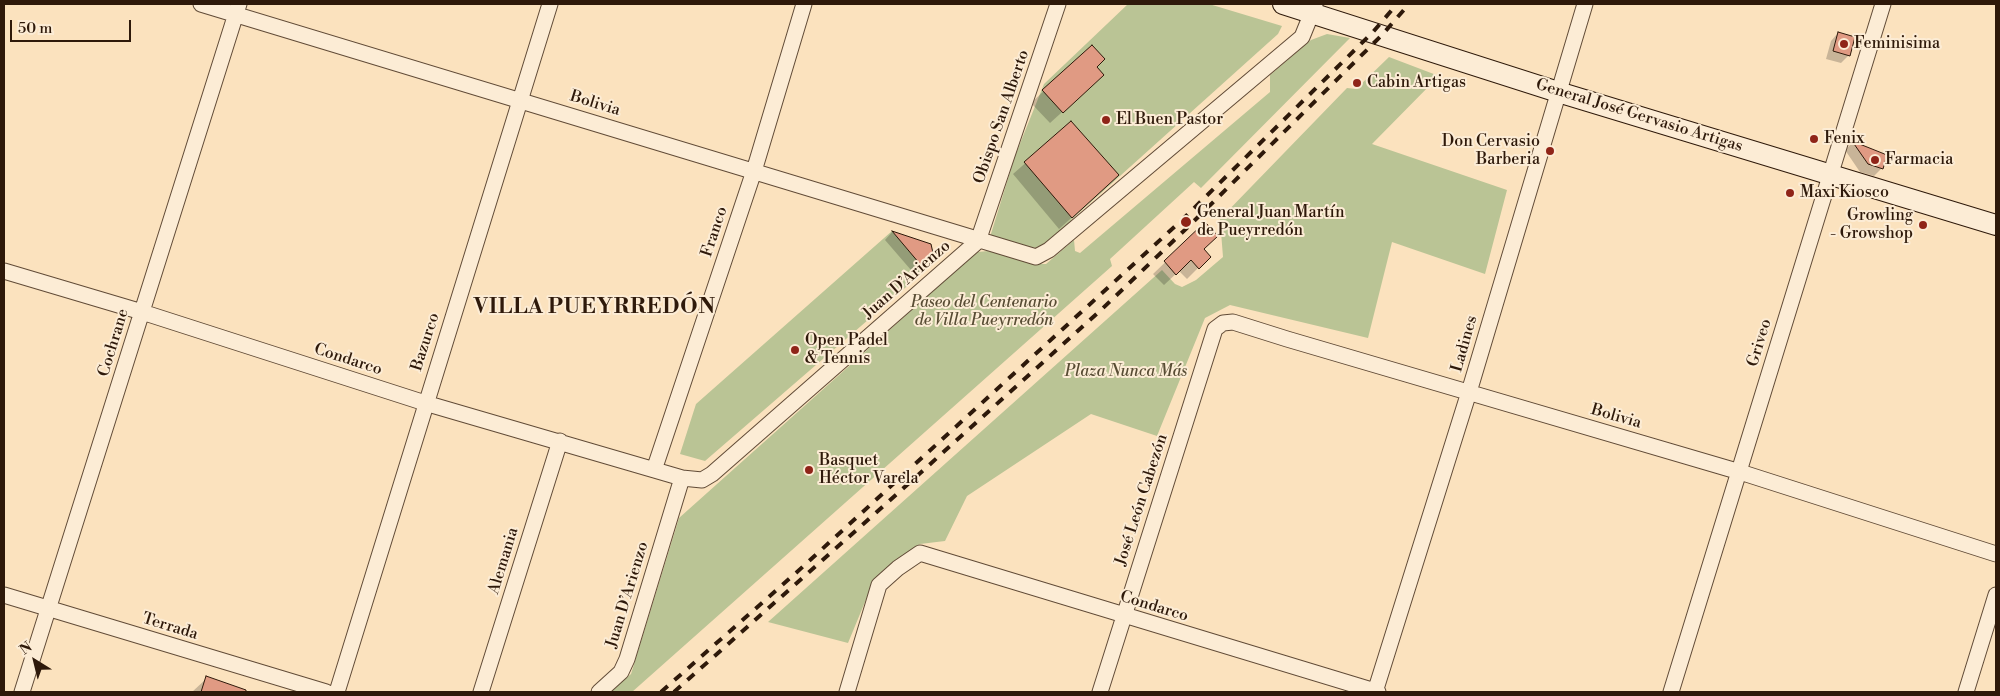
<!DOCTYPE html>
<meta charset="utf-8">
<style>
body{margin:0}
#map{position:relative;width:2000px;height:696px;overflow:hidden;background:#fbe2be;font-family:"Libre Bodoni",serif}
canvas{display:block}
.frame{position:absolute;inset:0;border:5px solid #2e190a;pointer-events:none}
.north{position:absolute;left:10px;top:636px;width:50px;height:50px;-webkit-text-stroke:4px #fcecd5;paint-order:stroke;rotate:324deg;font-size:14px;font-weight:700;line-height:20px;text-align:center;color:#2e190a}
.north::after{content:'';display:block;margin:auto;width:18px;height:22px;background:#2e190a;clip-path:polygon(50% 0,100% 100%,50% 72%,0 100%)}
.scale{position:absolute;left:10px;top:20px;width:121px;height:22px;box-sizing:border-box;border:2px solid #2e190a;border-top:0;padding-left:6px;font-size:15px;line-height:18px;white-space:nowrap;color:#2e190a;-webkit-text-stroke:4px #fcecd5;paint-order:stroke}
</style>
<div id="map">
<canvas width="2000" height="696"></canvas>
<div class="frame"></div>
<div class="north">N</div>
<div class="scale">50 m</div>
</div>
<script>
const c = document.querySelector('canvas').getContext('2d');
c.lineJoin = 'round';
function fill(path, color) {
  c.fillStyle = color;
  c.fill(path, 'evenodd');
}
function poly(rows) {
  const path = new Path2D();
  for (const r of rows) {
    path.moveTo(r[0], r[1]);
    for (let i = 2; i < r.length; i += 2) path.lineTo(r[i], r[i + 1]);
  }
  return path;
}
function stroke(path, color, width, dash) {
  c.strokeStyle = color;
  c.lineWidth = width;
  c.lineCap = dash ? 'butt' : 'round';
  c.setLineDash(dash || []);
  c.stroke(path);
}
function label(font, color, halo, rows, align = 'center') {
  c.font = font + ' "Libre Bodoni",serif';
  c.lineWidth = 4;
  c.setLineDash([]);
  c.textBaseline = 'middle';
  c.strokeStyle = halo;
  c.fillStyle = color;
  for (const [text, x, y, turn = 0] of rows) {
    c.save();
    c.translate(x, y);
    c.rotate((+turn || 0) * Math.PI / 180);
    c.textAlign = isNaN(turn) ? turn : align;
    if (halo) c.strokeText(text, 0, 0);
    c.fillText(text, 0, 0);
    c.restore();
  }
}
const green = poly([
 [1128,4,1209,4,1282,26,1278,34,1071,220,1071,221,1046,244,1034,248,990,237,1015,156,1044,84],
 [1327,34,1350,38,1201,188,1194,182,1110,259,1112,266,632,692,610,692,631,674,679,518,970,258,978,252,988,251,1035,264,1046,264,1074,240,1075,251,1080,253,1270,92,1270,75,1311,40],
 [1389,57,1439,76,1372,144,1507,190,1485,274,1392,242,1368,338,1230,305,1205,318,1157,436,1091,414,967,496,945,541,920,544,883,571,872,585,848,643,768,622,1162,270,1175,284,1182,287,1196,280,1223,257,1220,219,1347,88,1356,89],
 [892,231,931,244,935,262,705,461,680,454,696,404]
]);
const shadow = poly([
 [1838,33,1849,55,1841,63,1826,59,1831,41],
 [1091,47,1095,67,1091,86,1050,123,1031,103],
 [1071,123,1106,187,1059,229,1013,174],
 [1852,143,1886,155,1882,168,1874,176,1860,172,1845,150],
 [1205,224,1202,249,1209,257,1187,279,1179,271,1164,285,1153,274],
 [892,232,930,245,926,269,917,277,885,240],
 [207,678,226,685,223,692,192,692]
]);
const building = poly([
 [1838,32,1855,37,1850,56,1833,51,1838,32],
 [1092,45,1105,59,1097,67,1104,75,1063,113,1042,90,1092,45],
 [1071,121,1119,175,1072,218,1024,162,1071,121],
 [1852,141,1887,155,1883,169,1868,164,1852,141],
 [1205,222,1218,236,1204,249,1211,257,1199,269,1191,260,1176,275,1164,261,1205,222],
 [892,231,931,244,935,262,925,270,892,231],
 [206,676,246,690,246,692,201,692,206,676]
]);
const street = poly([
 [201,4,1036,257,1049,250,1302,37,1315,5],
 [978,241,1058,4],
 [4,271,142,312,425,403,682,478,702,480,712,474,978,241],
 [654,470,754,171,804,4],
 [4,595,326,692],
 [22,692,239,4],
 [337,692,550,4],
 [481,692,560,441],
 [599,692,621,672,627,659,682,478],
 [847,692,879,585,898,568,920,553,1378,692],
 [1100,692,1215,329,1223,323,1233,322,1287,339,1740,472,1996,554],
 [1375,692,1469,392,1585,4],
 [1671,692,1883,4],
 [1966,692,1996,595]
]);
const secondary = poly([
 [1283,4,1558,92,1996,225]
]);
const rail = poly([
 [661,692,797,572,1183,219,1373,32,1397,4],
 [674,692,897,494,1102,309,1189,226,1382,35,1409,4]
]);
const markers = [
 [1844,44,5,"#8f2418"],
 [1357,83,5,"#8f2418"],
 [1106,120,5,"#8f2418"],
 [1814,139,5,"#8f2418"],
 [1550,151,5,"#8f2418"],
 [1875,160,5,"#8f2418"],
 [1790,193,5,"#8f2418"],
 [1186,222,6,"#8f2418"],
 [1923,225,5,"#8f2418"],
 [795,350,5,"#8f2418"],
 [809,470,5,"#8f2418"]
];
const poiNames = [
 ["Feminisima",1854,44],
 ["Cabin Artigas",1367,83],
 ["El Buen Pastor",1116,120],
 ["Fenix",1824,139],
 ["Don Cervasio",1540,142,"right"],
 ["Barberia",1540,160,"right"],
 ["Farmacia",1885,160],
 ["Maxi Kiosco",1800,193],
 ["General Juan Martín",1197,213],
 ["de Pueyrredón",1197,231],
 ["Growling",1913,216,"right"],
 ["- Growshop",1913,234,"right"],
 ["Open Padel",805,341],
 ["& Tennis",805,359],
 ["Basquet",819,461],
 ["Héctor Varela",819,479]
];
const streetNames = [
 ["Bolivia",595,104,17],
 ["General José Gervasio Artigas",1639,116,17],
 ["Obispo San Alberto",1002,117,-71],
 ["Franco",715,232,-72],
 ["Juan D’Arienzo",907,280,-41],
 ["Bazurco",426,342,-72],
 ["Cochrane",114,343,-73],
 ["Griveo",1760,343,-73],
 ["Ladines",1465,344,-74],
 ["Condarco",348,360,18],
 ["Bolivia",1616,417,16],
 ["José León Cabezón",1142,500,-72],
 ["Alemania",504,561,-73],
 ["Juan D’Arienzo",628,595,-73],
 ["Condarco",1154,607,17],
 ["Terrada",170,627,17]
];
const parkNames = [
 ["Paseo del Centenario",984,303],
 ["de Villa Pueyrredón",984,321],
 ["Plaza Nunca Más",1126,372]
];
const districtNames = [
 ["VILLA PUEYRREDÓN",595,308]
];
fill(green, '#bac495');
fill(shadow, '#0003');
fill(building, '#e09a83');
stroke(building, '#2e190a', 1);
stroke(street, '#614b37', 17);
stroke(secondary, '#2e190a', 22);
stroke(street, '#fcecd5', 15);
stroke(secondary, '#fcecd5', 20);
stroke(rail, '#2e190a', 4, [9, 9]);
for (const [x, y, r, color] of markers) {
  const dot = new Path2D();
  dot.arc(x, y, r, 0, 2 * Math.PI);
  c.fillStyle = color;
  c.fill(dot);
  stroke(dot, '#fcecd5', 2);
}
label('16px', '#2e190a', '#fcecd5', poiNames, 'left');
label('16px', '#2e190a', '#fcecd5', streetNames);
label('italic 16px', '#584c34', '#fcecd5', parkNames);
c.letterSpacing = '1px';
label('bold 21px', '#2e190a', '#fcecd5', districtNames);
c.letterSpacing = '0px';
</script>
